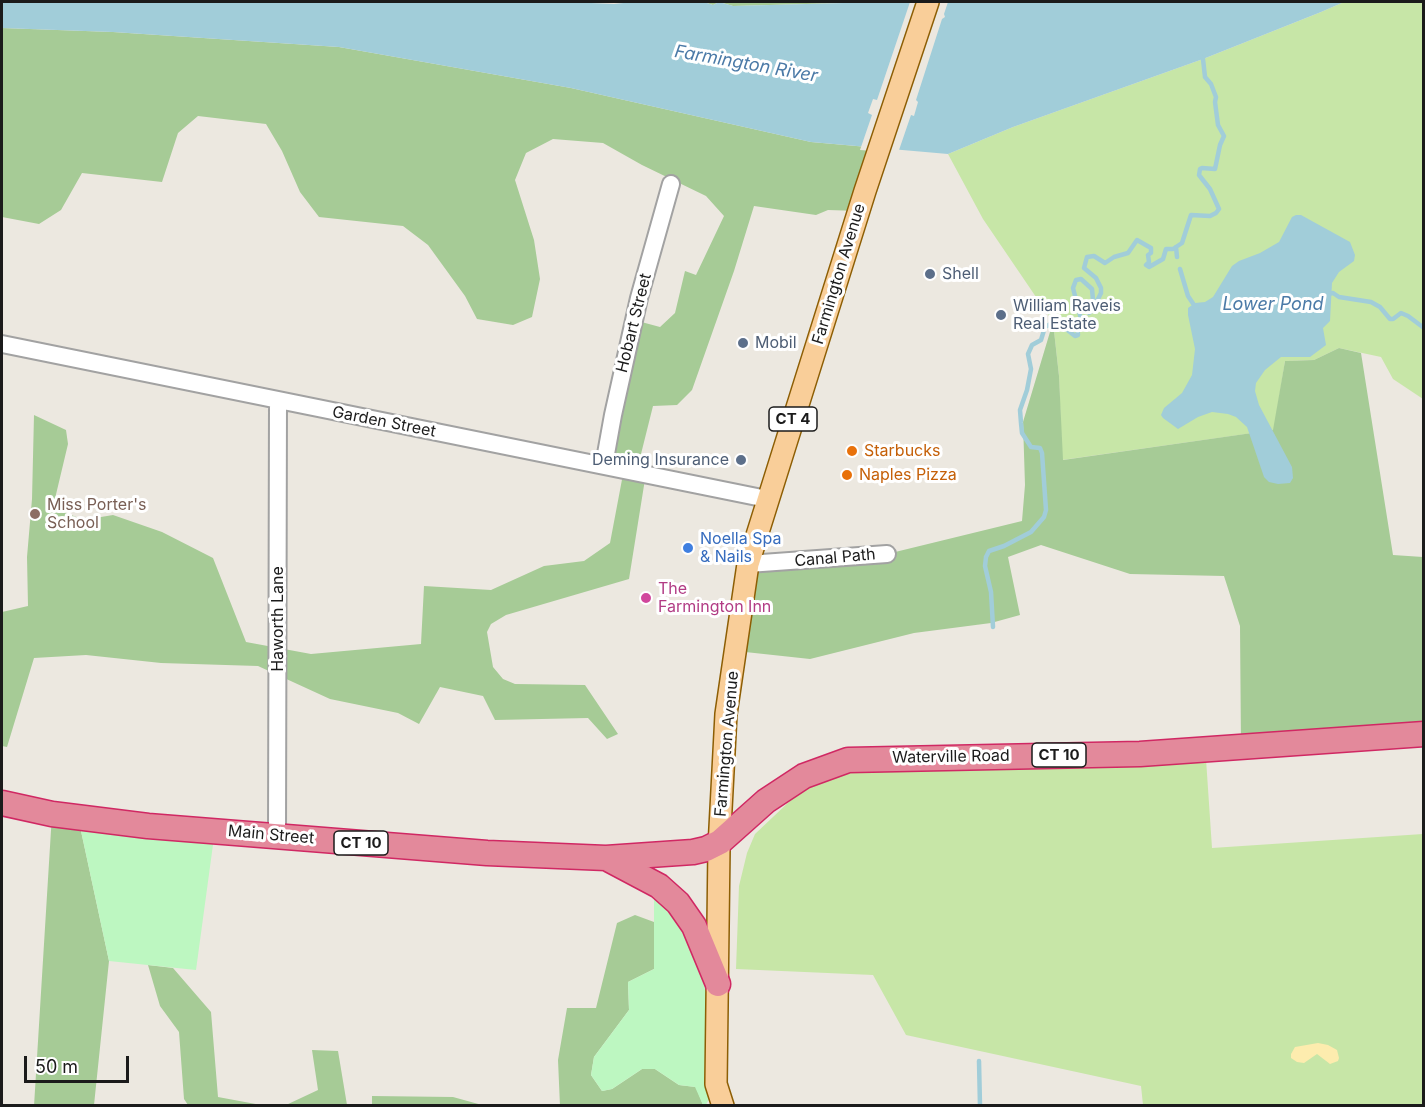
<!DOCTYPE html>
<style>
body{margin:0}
#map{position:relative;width:1425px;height:1107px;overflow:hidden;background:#ece8e0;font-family:Inter,sans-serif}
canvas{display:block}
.frame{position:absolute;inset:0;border:3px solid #1b1b1b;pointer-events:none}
.scale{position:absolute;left:24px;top:1056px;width:105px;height:27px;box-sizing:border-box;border:3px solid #1b1b1b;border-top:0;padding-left:8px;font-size:18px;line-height:21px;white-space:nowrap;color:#1b1b1b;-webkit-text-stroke:4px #fff;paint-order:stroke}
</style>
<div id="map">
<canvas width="1425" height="1107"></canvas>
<div class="frame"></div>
<div class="scale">50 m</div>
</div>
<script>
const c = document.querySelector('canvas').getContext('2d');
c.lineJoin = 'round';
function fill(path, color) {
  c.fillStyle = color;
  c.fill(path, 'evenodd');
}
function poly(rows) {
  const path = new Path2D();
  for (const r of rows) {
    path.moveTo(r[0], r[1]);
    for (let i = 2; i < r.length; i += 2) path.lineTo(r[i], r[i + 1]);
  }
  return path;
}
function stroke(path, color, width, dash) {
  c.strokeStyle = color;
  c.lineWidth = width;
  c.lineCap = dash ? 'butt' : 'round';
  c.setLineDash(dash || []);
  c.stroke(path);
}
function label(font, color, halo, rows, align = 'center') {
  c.font = font + ' Inter,sans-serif';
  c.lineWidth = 6;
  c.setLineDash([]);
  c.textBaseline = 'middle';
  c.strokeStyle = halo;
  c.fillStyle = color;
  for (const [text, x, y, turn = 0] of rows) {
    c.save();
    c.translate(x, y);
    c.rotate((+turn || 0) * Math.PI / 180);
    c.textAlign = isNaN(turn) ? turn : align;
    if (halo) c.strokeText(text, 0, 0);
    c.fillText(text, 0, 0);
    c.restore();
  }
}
const grass = poly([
 [1344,2,1423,2,1423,399,1393,379,1381,357,1339,348,1314,360,1285,361,1274,430,1062,460,1059,376,1053,322,983,219,948,154,1013,127,1203,59,1321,12],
 [1206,759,1212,848,1423,834,1423,1105,1143,1105,1141,1086,906,1035,873,975,736,969,739,886,747,853,755,834,792,799,829,775,870,767]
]);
const forest = poly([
 [704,2,880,2,733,6,719,2,713,5],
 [2,28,113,32,339,47,571,88,811,142,879,148,859,211,828,210,816,215,754,206,734,271,692,390,677,405,653,406,639,462,606,455,634,320,660,327,675,313,685,271,696,275,724,216,706,196,642,165,603,143,553,139,526,153,515,180,534,240,540,279,532,317,513,325,477,319,465,296,428,245,403,226,319,217,300,192,282,151,266,124,198,116,178,133,162,182,82,173,61,210,39,224,2,217],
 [1053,322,1059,376,1063,460,1273,430,1285,361,1314,360,1339,348,1361,353,1393,555,1423,557,1423,734,1241,746,1240,626,1224,576,1130,574,1041,545,1008,557,1020,615,991,623,914,633,810,659,736,651,748,564,887,554,1022,521,1025,485,1023,422],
 [34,415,66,430,68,444,53,507,83,520,113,515,162,532,213,558,246,642,311,654,421,644,424,586,491,590,544,566,584,561,610,543,624,469,646,473,629,579,506,615,491,624,487,632,493,667,503,679,515,684,585,685,618,734,607,739,588,718,495,720,483,696,440,687,419,724,398,713,330,699,258,666,161,663,86,655,34,658,7,747,2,746,2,612,28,606,27,557,32,499],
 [52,814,78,817,109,961,94,1105,34,1106],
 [635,915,654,922,654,969,628,982,629,1010,594,1057,591,1075,602,1091,612,1089,642,1069,655,1069,679,1085,696,1087,703,1105,560,1106,558,1060,567,1008,596,1008,617,923],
 [148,965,173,968,211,1012,218,1097,261,1105,188,1105,184,1099,179,1032,160,1006],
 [312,1050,338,1051,347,1105,286,1105,318,1090],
 [372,1096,453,1097,482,1105,372,1105]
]);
const sand = poly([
 [1318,1043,1328,1045,1337,1050,1339,1058,1338,1061,1330,1064,1317,1054,1304,1063,1297,1062,1291,1058,1291,1054,1295,1047]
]);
const park = poly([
 [78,817,215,830,196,970,109,961],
 [659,886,718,984,716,1084,706,1105,703,1105,695,1087,679,1085,655,1069,642,1069,612,1089,602,1091,591,1075,594,1057,629,1010,628,982,654,969,654,892]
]);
const water = poly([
 [2,2,568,2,614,4,633,2,704,2,713,5,719,2,733,6,880,2,1344,2,1321,12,1203,59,1013,127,948,154,811,142,571,88,339,47,113,32,2,28],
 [1296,215,1301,215,1350,242,1355,255,1354,261,1339,272,1332,283,1330,321,1323,328,1326,345,1310,357,1281,357,1265,370,1256,383,1255,391,1259,405,1292,467,1293,478,1290,483,1278,484,1269,482,1264,477,1247,427,1236,417,1228,414,1212,412,1198,417,1178,429,1163,418,1161,415,1164,408,1182,393,1192,375,1195,349,1188,315,1188,308,1195,303,1205,302,1213,297,1232,266,1239,261,1260,253,1279,242,1292,217]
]);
const pier = poly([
 [910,2,948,2,944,14,945,17,942,19,916,100,918,102,914,116,911,115,898,153,860,150,872,115,868,113,873,99,877,100]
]);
const stream = poly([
 [1176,247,1177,257],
 [1180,269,1188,296,1196,308],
 [1328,294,1333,293,1339,297,1371,302,1380,307,1390,319,1393,319,1401,313,1408,316,1424,328],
 [993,627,991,592,985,566,986,557,989,551,1004,546,1031,532,1044,517,1046,510,1042,453,1040,448,1031,447,1022,433,1021,423,1020,410,1027,390,1031,369,1028,354,1032,345,1041,340,1045,327,1056,321,1075,336,1078,335,1077,324,1079,319,1081,319,1073,288,1076,280,1081,279,1092,289,1093,300,1086,309,1089,313,1092,311,1101,293,1101,288,1096,278,1084,268,1087,257,1094,256,1105,263,1114,257,1128,253,1137,240,1151,248,1151,253,1148,255,1149,262,1146,265,1149,267,1163,259,1166,249,1173,249,1182,243,1191,215,1210,216,1216,213,1219,209,1210,189,1199,175,1200,169,1202,168,1215,169,1220,145,1224,136,1218,125,1215,102,1216,97,1211,84,1205,77,1203,59,1200,55],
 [979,1061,980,1106]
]);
const minor = poly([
 [2,344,767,499],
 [604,465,613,415,639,298,671,184],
 [748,564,887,554],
 [277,837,278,401]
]);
const major = poly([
 [723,1106,716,1084,719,847,726,714,748,564,865,191,928,2]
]);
const highway = poly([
 [2,803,52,814,148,826,487,853,606,858,693,852,706,849,720,842,766,801,804,776,848,760,1140,754,1424,734],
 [608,859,659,886,678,903,694,926,718,984]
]);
const markers = [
 [930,274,6,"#5c6f8a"],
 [1001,315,6,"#5c6f8a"],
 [743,343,6,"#5c6f8a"],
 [852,451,6,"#e8710a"],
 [741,460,6,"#5c6f8a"],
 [847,475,6,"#e8710a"],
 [35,514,6,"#8d6e63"],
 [688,548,6,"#3f7fe0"],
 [646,598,6,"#d1479c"]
];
const shields = [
 [793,419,48],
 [1059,755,54],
 [361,843,54]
];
const shieldNames = [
 ["CT 4",793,419],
 ["CT 10",1059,755],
 ["CT 10",361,843]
];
const streetNames = [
 ["Farmington Avenue",839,274,-73],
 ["Hobart Street",634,323,-76],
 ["Garden Street",384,422,11],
 ["Canal Path",835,558,-5],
 ["Haworth Lane",278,619,-90],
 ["Farmington Avenue",727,744,-85],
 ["Waterville Road",951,757,-1],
 ["Main Street",271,835,5]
];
const serviceNames = [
 ["Shell",942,274],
 ["William Raveis",1013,306],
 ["Real Estate",1013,324],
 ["Mobil",755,343],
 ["Deming Insurance",729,460,"right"]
];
const foodNames = [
 ["Starbucks",864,451],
 ["Naples Pizza",859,475]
];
const educationNames = [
 ["Miss Porter's",47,505],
 ["School",47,523]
];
const shopNames = [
 ["Noella Spa",700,539],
 ["& Nails",700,557]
];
const hotelNames = [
 ["The",658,589],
 ["Farmington Inn",658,607]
];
const waterNames = [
 ["Farmington River",746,64,10],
 ["Lower Pond",1273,305]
];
fill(grass, '#c7e6a7');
fill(forest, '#a6cb96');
fill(sand, '#fdecae');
fill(park, '#bdf7c1');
fill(water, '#a1cdd9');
fill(pier, '#ece8e0');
stroke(stream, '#a1cdd9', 4.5);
stroke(minor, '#a2a2a2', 20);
stroke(major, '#8d5e04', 24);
stroke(highway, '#d02863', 27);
stroke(minor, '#fff', 16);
stroke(major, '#f9ce99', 21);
stroke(highway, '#e3899b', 24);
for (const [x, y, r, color] of markers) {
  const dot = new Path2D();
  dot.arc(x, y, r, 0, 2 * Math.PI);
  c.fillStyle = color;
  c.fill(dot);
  stroke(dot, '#fff', 2);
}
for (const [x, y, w] of shields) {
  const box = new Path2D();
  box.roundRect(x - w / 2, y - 12, w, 24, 4.5);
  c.fillStyle = '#fff';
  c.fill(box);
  stroke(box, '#1b1b1b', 1.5);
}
label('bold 15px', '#1b1b1b', null, shieldNames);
label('16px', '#1b1b1b', '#fff', streetNames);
label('16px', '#4e5e75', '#fff', serviceNames, 'left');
label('16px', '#c56008', '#fff', foodNames, 'left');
label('16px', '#785e54', '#fff', educationNames, 'left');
label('16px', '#366cbe', '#fff', shopNames, 'left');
label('16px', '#b23c85', '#fff', hotelNames, 'left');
label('italic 18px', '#4b7aa7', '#fff', waterNames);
</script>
